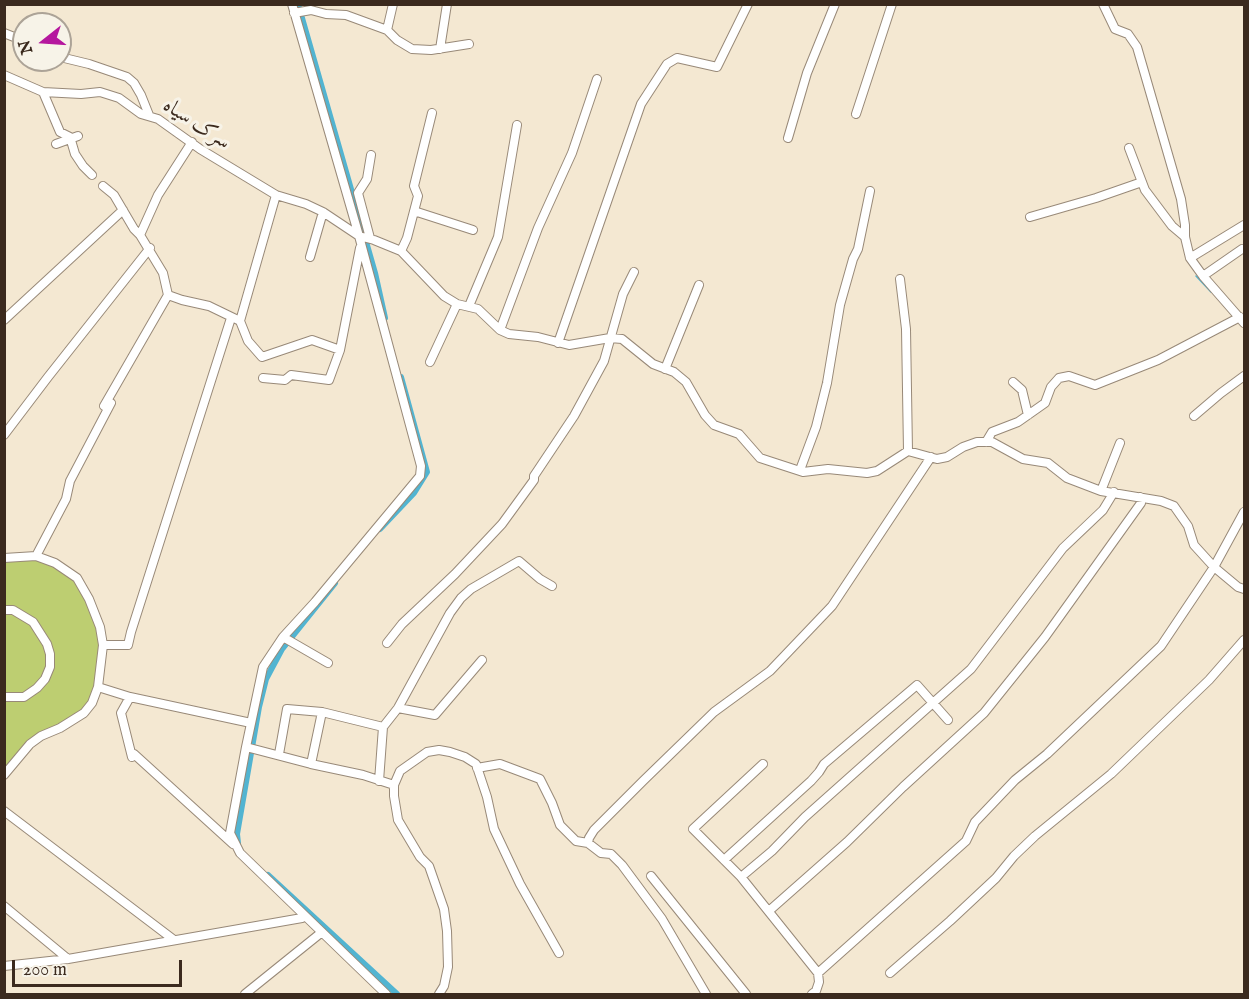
<!DOCTYPE html>
<meta charset="utf-8">
<style>
body{margin:0}
#map{position:relative;width:1249px;height:999px;overflow:hidden;background:#f4e8d2;font-family:"IM FELL English",serif}
canvas{display:block}
.frame{position:absolute;inset:0;border:6px solid #3b2a1e;pointer-events:none}
.north{position:absolute;left:12px;top:12px;width:60px;height:60px;box-sizing:border-box;background:#f7f3e8;border:2px solid #aca397;border-radius:50%;rotate:253deg;font-size:16px;font-weight:700;line-height:24px;text-align:center;color:#3b2a1e}
.north::after{content:'';display:block;margin:auto;width:21px;height:27px;background:#b5179e;clip-path:polygon(50% 0,100% 100%,50% 72%,0 100%)}
.scale{position:absolute;left:12px;top:960px;width:170px;height:27px;box-sizing:border-box;border:3px solid #3b2a1e;border-top:0;padding-left:8px;font-size:18px;line-height:21px;white-space:nowrap;color:#3b2a1e;-webkit-text-stroke:4px #f7f3e8;paint-order:stroke}
</style>
<div id="map">
<canvas width="1249" height="999"></canvas>
<div class="frame"></div>
<div class="north">N</div>
<div class="scale">200 m</div>
</div>
<script>
const c = document.querySelector('canvas').getContext('2d');
c.lineJoin = 'round';
function fill(path, color) {
  c.fillStyle = color;
  c.fill(path, 'evenodd');
}
function poly(rows) {
  const path = new Path2D();
  for (const r of rows) {
    path.moveTo(r[0], r[1]);
    for (let i = 2; i < r.length; i += 2) path.lineTo(r[i], r[i + 1]);
  }
  return path;
}
function stroke(path, color, width, dash) {
  c.strokeStyle = color;
  c.lineWidth = width;
  c.lineCap = dash ? 'butt' : 'round';
  c.setLineDash(dash || []);
  c.stroke(path);
}
function label(font, color, halo, rows, align = 'center') {
  c.font = font + ' "IM FELL English",Amiri,serif';
  c.lineWidth = 6;
  c.setLineDash([]);
  c.textBaseline = 'middle';
  c.strokeStyle = halo;
  c.fillStyle = color;
  for (const [text, x, y, turn = 0] of rows) {
    c.save();
    c.translate(x, y);
    c.rotate((+turn || 0) * Math.PI / 180);
    c.textAlign = isNaN(turn) ? turn : align;
    if (halo) c.strokeText(text, 0, 0);
    c.fillText(text, 0, 0);
    c.restore();
  }
}
const green = poly([
 [36,556,77,578,100,627,98,687,84,713,41,736,5,775,5,558]
]);
const stream = poly([
 [1196,276,1211,292]
]);
const canal = poly([
 [298,4,375,273,385,318],
 [380,529,414,493,427,472,401,377],
 [238,843,237,834,259,707,266,679,282,649,335,583],
 [268,875,397,994]
]);
const minor = poly([
 [292,4,359,236,421,466,420,476,315,602,283,637,263,667,246,747,230,833,240,853,386,994],
 [1103,4,1115,29,1128,34,1137,47,1181,199,1185,225,1185,237,1190,258,1203,276,1244,323],
 [294,13,311,10,326,14,346,15,387,30,397,40,412,49,431,50,469,44],
 [387,30,393,4],
 [4,33,24,41],
 [440,49,447,4],
 [60,57,89,64,127,77,134,83,141,95,149,115],
 [4,75,43,92,81,94,100,92,119,98,141,114,158,119,200,149,276,195,306,204,323,212,359,236,374,240,401,251,444,296,457,304,478,309,500,330,509,334,538,337,569,345,610,338,622,339,653,364,674,372,686,382,705,415,714,425,739,434,760,458,803,472,828,469,867,473,877,471,908,451,937,459,947,457,963,447,977,442,992,442,1023,459,1048,463,1067,478,1101,491,1161,501,1174,506,1188,526,1194,545,1214,567,1238,587,1244,589],
 [43,92,60,132,70,137,75,154,83,166,92,175],
 [856,114,892,4],
 [788,138,807,73,835,4],
 [56,144,78,136],
 [1129,148,1145,190,1172,226,1185,237],
 [103,186,114,195,134,229,140,235],
 [414,211,473,230],
 [1030,217,1096,198,1142,182],
 [370,238,358,193,367,179,371,155],
 [401,251,407,238,418,196,414,186,432,113],
 [310,257,323,212],
 [1190,258,1244,225],
 [1203,276,1242,249],
 [900,279,906,329,908,451],
 [168,295,182,300,209,306,240,321,276,195],
 [469,306,498,237,517,125],
 [4,320,123,210],
 [240,321,248,341,262,357,312,340,340,350],
 [500,330,538,228,572,153,597,79],
 [558,343,641,104,667,64,677,58,717,67,748,4],
 [430,362,457,304],
 [665,369,699,285],
 [263,378,285,380,291,375,329,380,340,350,360,248],
 [1013,382,1022,390,1028,415],
 [104,406,168,295,163,273,140,235,158,195,192,142],
 [1194,416,1221,393,1244,376],
 [4,435,48,377,150,248],
 [986,442,992,432,1018,422,1045,403,1051,387,1059,378,1069,376,1095,385,1158,360,1240,317],
 [800,470,816,427,827,383,840,305,853,259,858,249,870,191],
 [1101,491,1120,443],
 [36,556,66,499,70,481,111,403],
 [4,558,36,556,55,563,77,578,89,599,100,627,103,645,98,687,92,703,84,713,60,728,41,736,30,744,4,775],
 [4,610,13,610,33,622,47,644,50,654,50,667,45,679,37,688,24,697,4,697],
 [283,637,328,663],
 [387,643,402,624,455,574,502,524,534,480,534,476,574,416,604,361,623,294,634,272],
 [103,645,128,645,131,632,231,318],
 [98,687,130,697,121,713,132,757,134,754,233,844],
 [130,697,251,723],
 [398,708,435,715,482,660],
 [246,747,311,764,363,775,394,785],
 [279,754,287,709,322,712,383,727],
 [311,764,322,712],
 [763,764,693,829,741,877,818,973,819,982,816,991,812,994],
 [477,768,500,764,540,779,552,803,560,825,576,841,588,843,601,853,611,854,622,865,662,919,706,994],
 [379,781,383,727,398,708,450,613,461,598,471,589,519,561,540,579,552,586],
 [4,811,174,940],
 [588,843,589,838,594,830,643,781,714,712,770,671,832,606,931,457],
 [724,860,811,781,819,772,824,764,917,685,948,720],
 [651,876,746,994],
 [741,877,772,851,805,817,971,669,1063,548,1103,510,1114,492],
 [4,906,68,959],
 [770,910,847,842,903,787,984,713,1045,637,1141,503,1140,497],
 [4,966,68,959,302,918,305,916],
 [818,973,966,841,975,822,1015,780,1047,754,1161,646,1214,567,1244,512],
 [890,973,950,921,996,878,1014,856,1035,836,1111,774,1209,680,1244,640],
 [245,994,322,932],
 [439,994,444,986,448,967,447,931,444,909,429,866,420,857,398,820,394,796,394,785,400,771,427,752,439,750,450,752,465,757,476,764,487,797,494,829,520,884,559,953]
]);
const streetNames = [
 ["سرک سیاه",196,125,33]
];
fill(green, '#bdce71');
stroke(stream, '#52b4d1', 1.5);
stroke(canal, '#52b4d1', 6);
stroke(minor, '#988978', 10);
stroke(minor, '#fff', 8);
label('21px', '#3b2a1e', '#f7f3e8', streetNames);
</script>
